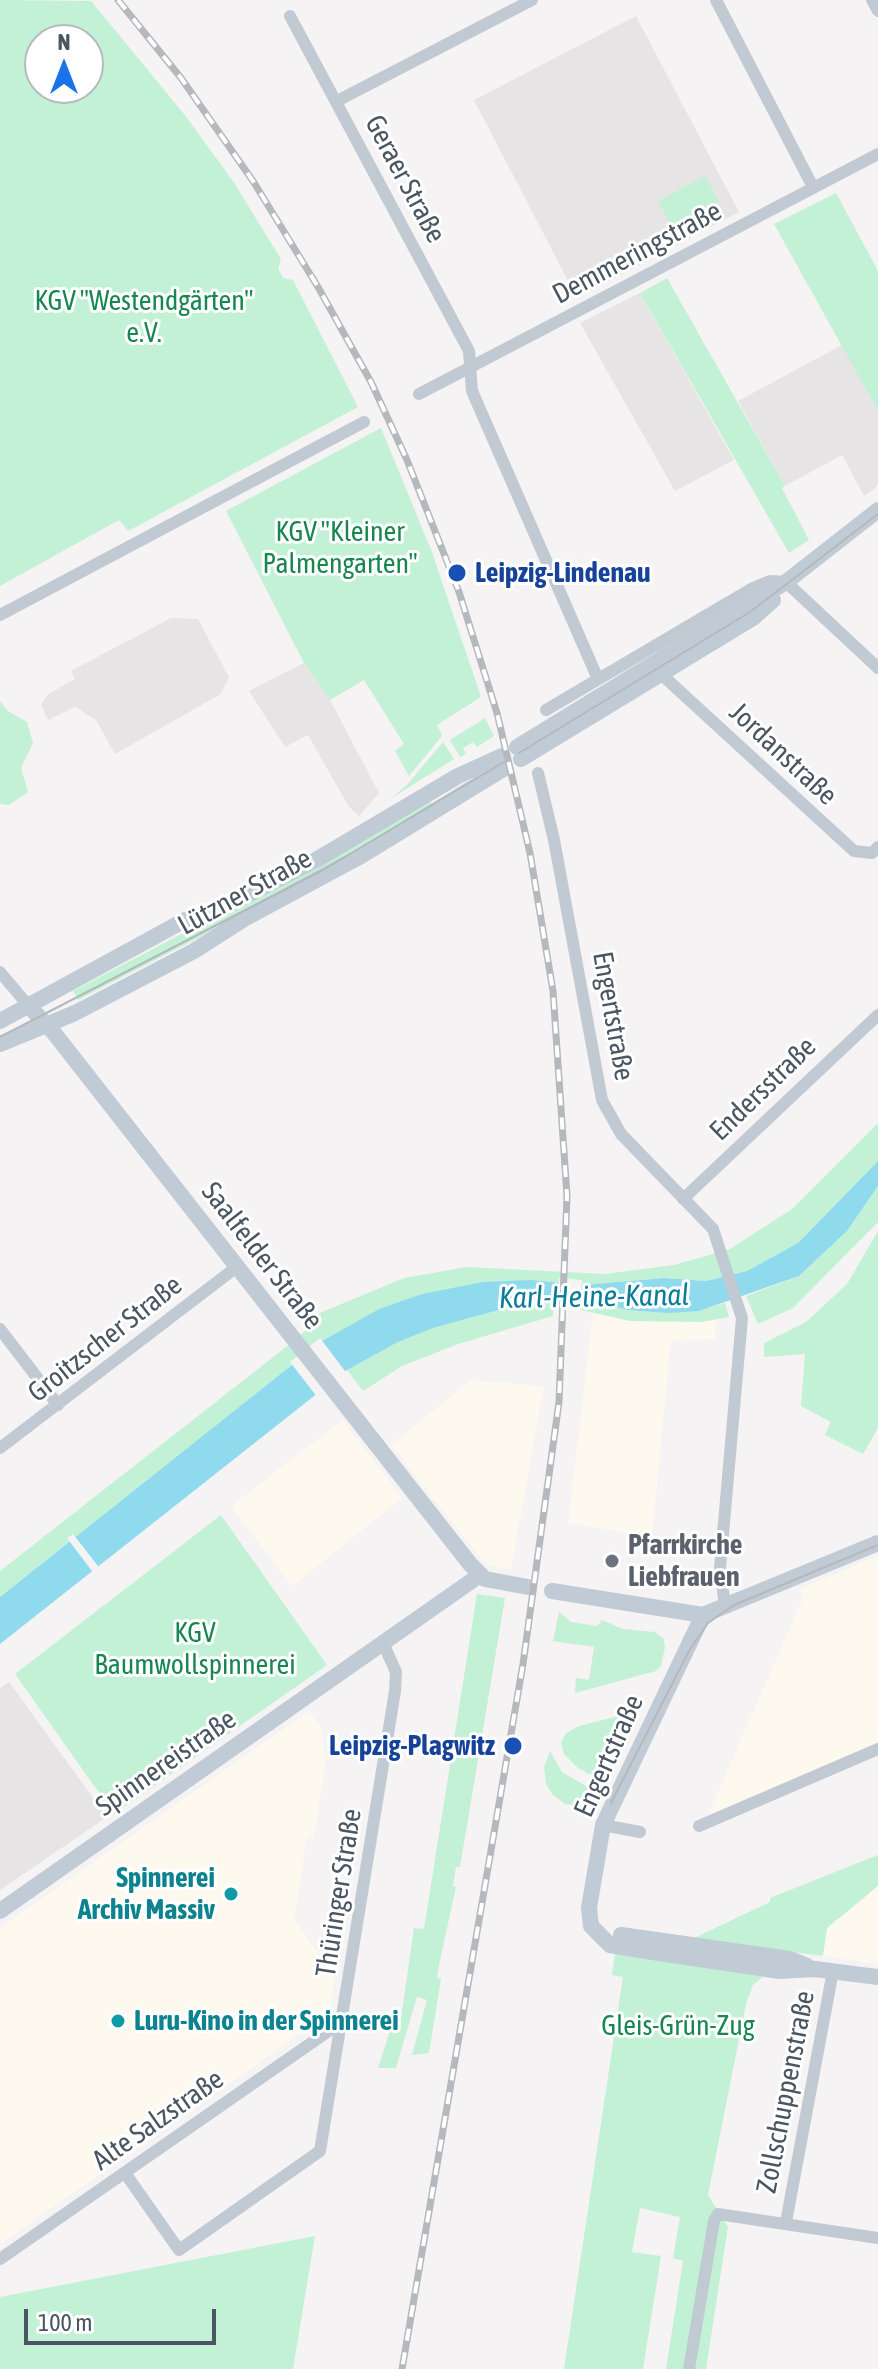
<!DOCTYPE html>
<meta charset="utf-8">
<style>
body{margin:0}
#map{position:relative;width:878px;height:2369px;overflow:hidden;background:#f5f3f3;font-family:"Asap Condensed",sans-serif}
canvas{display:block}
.north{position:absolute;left:24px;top:24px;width:80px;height:80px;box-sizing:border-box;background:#fff;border:2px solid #b7bbc0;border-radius:50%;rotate:0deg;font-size:22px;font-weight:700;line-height:32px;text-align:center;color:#4a5661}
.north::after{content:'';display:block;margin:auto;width:28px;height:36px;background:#1a73e8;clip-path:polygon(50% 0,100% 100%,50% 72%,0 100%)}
.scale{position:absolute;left:24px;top:2309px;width:192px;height:36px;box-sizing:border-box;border:4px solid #4a5661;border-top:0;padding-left:10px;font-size:24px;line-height:28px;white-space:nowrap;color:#4a5661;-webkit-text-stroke:6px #fff;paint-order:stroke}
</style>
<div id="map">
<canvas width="878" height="2369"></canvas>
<div class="north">N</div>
<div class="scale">100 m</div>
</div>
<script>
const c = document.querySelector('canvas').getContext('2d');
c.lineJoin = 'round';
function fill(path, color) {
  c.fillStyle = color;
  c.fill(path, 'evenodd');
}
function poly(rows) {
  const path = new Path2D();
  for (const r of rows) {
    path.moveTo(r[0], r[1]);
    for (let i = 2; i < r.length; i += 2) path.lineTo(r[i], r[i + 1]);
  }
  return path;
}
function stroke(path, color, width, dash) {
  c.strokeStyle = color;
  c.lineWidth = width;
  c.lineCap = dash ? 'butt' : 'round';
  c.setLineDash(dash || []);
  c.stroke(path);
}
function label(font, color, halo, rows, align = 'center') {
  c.font = font + ' "Asap Condensed",sans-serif';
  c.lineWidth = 6;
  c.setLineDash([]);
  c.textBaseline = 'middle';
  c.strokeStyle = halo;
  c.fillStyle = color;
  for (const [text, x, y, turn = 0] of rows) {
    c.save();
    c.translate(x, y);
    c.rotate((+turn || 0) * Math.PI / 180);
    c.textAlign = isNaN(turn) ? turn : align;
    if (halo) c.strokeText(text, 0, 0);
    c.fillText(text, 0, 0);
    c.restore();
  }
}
const commercial = poly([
 [593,1312,630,1321,716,1321,715,1339,671,1340,652,1537,568,1523],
 [471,1380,544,1386,511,1570,488,1565,480,1557,391,1445],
 [343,1420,402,1498,292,1586,231,1506],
 [878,1556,878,1744,707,1817,803,1598,800,1589],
 [309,1711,321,1728,326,1761,314,1838,307,1837,294,1919,335,1978,330,2013,0,2244,0,1928],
 [878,1886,878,1964,823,1956,827,1928]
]);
const education = poly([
 [636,16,739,212,577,298,474,100],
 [640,293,734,460,675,491,580,323],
 [842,345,878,411,878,486,864,496,842,455,785,486,738,401],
 [171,618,198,619,229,677,221,694,115,754,96,720,75,707,48,720,41,705,47,695,75,679,71,671],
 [304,663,330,700,379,793,359,816,349,807,308,735,285,747,249,691],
 [9,1682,107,1817,0,1890,0,1688]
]);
const green = poly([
 [0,0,91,1,184,114,233,181,281,259,278,268,283,278,293,280,358,407,128,531,119,520,0,586],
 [88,40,88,88,40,88,40,40],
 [705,176,719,202,672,227,658,201],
 [836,193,878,271,878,411,774,224],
 [667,278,785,486,782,488,809,540,789,553,640,293],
 [381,428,432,552,481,697,437,725,442,736,409,776,395,751,404,744,364,680,330,700,304,663,226,511],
 [0,701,8,711,27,722,33,743,21,768,28,792,9,805,0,804],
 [485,718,494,736,477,747,473,742,463,748,466,754,460,757,450,740],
 [443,742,454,759,390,799,407,785],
 [428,798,434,808,324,873,78,1000,73,991,318,862],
 [878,1123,878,1161,798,1243,747,1271,706,1281,664,1278,583,1285,532,1280,379,1309,322,1341,0,1597,0,1571,295,1340,310,1326,315,1315,404,1278,467,1267,605,1274,674,1265,730,1249,792,1209],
 [878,1186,878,1222,793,1308,758,1324,746,1296,799,1276,847,1231],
 [878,1231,878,1428,863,1454,825,1435,831,1422,801,1406,805,1354,764,1357,764,1343,806,1322,847,1284],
 [554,1295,553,1316,458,1344,402,1366,363,1391,347,1370,398,1342,433,1328],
 [582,1297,628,1310,699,1311,725,1303,729,1317,701,1322,630,1321,581,1310],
 [221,1515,327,1665,114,1814,15,1674],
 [477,1594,505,1598,460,1867,456,1867,453,1886,456,1887,440,1960,437,1978,441,1979,429,2053,412,2055,427,2000,417,1997,396,2068,378,2068,390,2031,399,2032,414,1928,424,1929],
 [559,1612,571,1622,597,1626,602,1620,623,1629,654,1632,663,1638,665,1647,661,1666,656,1671,575,1693,576,1678,589,1680,594,1647,553,1641],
 [638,1711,602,1781,578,1768,564,1754,561,1742,566,1733,579,1726],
 [550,1751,562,1772,596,1792,588,1807,565,1804,553,1795,546,1784,544,1767],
 [878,1855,878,1886,827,1928,823,1956,692,1939,770,1902,770,1898],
 [615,1953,763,1977,753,1985,746,2004,708,2195,728,2227,706,2369,666,2369,683,2261,673,2258,680,2217,640,2208,632,2252,661,2256,643,2369,564,2369,623,1977,612,1975],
 [315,2236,293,2369,0,2369,0,2297]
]);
const water = poly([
 [878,1161,878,1186,847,1231,799,1276,699,1311,669,1313,628,1310,577,1296,554,1295,433,1328,398,1342,347,1370,0,1644,0,1597,322,1341,379,1309,422,1294,483,1282,532,1280,583,1285,664,1278,706,1281,747,1271,798,1243]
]);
const pier = poly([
 [559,1278,582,1280,581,1301,559,1299],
 [320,1338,348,1375,318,1398,290,1362],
 [73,1534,101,1570,95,1575,67,1538]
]);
const street = poly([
 [716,0,813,187],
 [872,0,878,11],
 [290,16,469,351,472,391,598,679],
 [337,101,532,0],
 [419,394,878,154],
 [0,615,364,422],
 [661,674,854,851,872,853,878,847],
 [546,710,753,588,770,581,786,582,878,668],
 [538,773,554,840,602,1100,621,1134,713,1229,742,1318,720,1568,725,1606],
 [0,972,27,1004],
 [683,1199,878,1015],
 [0,1329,58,1405],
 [0,1448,238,1266],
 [603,1825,640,1832],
 [699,1826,878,1749],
 [125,2173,179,2250,320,2151,395,1691,396,1672,383,1643],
 [786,2222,833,1971],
 [0,2259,343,2021],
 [689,2369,714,2221,718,2214,878,2238]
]);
const secondary = poly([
 [517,747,786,582,878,510],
 [521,759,753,618,773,600],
 [27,1004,54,1033,470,1564,485,1579,528,1587],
 [0,1021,185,920,222,908,316,860,458,776,502,756],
 [0,1044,75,1013,194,951,244,919,361,856,505,768],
 [552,1591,703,1615,878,1543],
 [703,1615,603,1825,589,1908,591,1926,610,1945,646,1951,779,1971,815,1969,878,1977],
 [0,1911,480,1575],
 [621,1935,790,1959,807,1966]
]);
const tram = poly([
 [519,753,750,612,878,514],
 [0,1037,323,870,504,762],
 [611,1803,689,1651,708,1623,734,1605,878,1545]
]);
const rail = poly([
 [118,0,181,78,253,181,318,287,371,382,407,460,459,592,497,713,530,853,553,991,567,1196,559,1402,523,1664,402,2369]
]);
const markers = [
 [457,573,10,"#1a4fb4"],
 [612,1561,8,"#6b7280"],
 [513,1746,10,"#1a4fb4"],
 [231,1894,8,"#0f9aa8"],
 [118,2021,8,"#0f9aa8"]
];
const streetNames = [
 ["Geraer Straße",405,179,62],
 ["Demmeringstraße",637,253,-28],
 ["Jordanstraße",783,754,43],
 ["Lützner Straße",245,892,-29],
 ["Engertstraße",613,1016,80],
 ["Endersstraße",763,1089,-44],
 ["Saalfelder Straße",262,1256,52],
 ["Groitzscher Straße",105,1339,-38],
 ["Engertstraße",609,1756,-66],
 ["Spinnereistraße",166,1763,-35],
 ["Thüringer Straße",339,1893,-81],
 ["Zollschuppenstraße",786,2092,-79],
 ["Alte Salzstraße",158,2120,-35]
];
const parkNames = [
 ["KGV \"Westendgärten\"",144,301],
 ["e.V.",144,333],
 ["KGV \"Kleiner",340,532],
 ["Palmengarten\"",340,564],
 ["KGV",195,1633],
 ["Baumwollspinnerei",195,1665],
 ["Gleis-Grün-Zug",678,2026]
];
const transitNames = [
 ["Leipzig-Lindenau",475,573],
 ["Leipzig-Plagwitz",495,1746,"right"]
];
const worshipNames = [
 ["Pfarrkirche",628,1545],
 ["Liebfrauen",628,1577]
];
const cultureNames = [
 ["Spinnerei",215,1878],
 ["Archiv Massiv",215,1910],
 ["Luru-Kino in der Spinnerei",134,2021,"left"]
];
const waterNames = [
 ["Karl-Heine-Kanal",594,1297,-1]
];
fill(commercial, '#fdf9ef');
fill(education, '#e6e4e5');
fill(green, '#c3f1d5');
fill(water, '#90daee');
fill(pier, '#f5f3f3');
stroke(street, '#c1cad2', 12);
stroke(secondary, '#c1cbd6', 16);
stroke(tram, '#b5b8bd', 2);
stroke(rail, '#b5b8bd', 7);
stroke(rail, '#fff', 4, [12]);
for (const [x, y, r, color] of markers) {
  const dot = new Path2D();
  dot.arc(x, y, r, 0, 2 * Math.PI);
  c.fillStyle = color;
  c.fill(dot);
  stroke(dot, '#fff', 3);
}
label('28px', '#4a5661', '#fff', streetNames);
label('28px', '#17864f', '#fff', parkNames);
label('bold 28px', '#164399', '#fff', transitNames, 'left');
label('bold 28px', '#5b616d', '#fff', worshipNames, 'left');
label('bold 28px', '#0d838f', '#fff', cultureNames, 'right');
label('italic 30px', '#0c7c9b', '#fff', waterNames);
</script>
